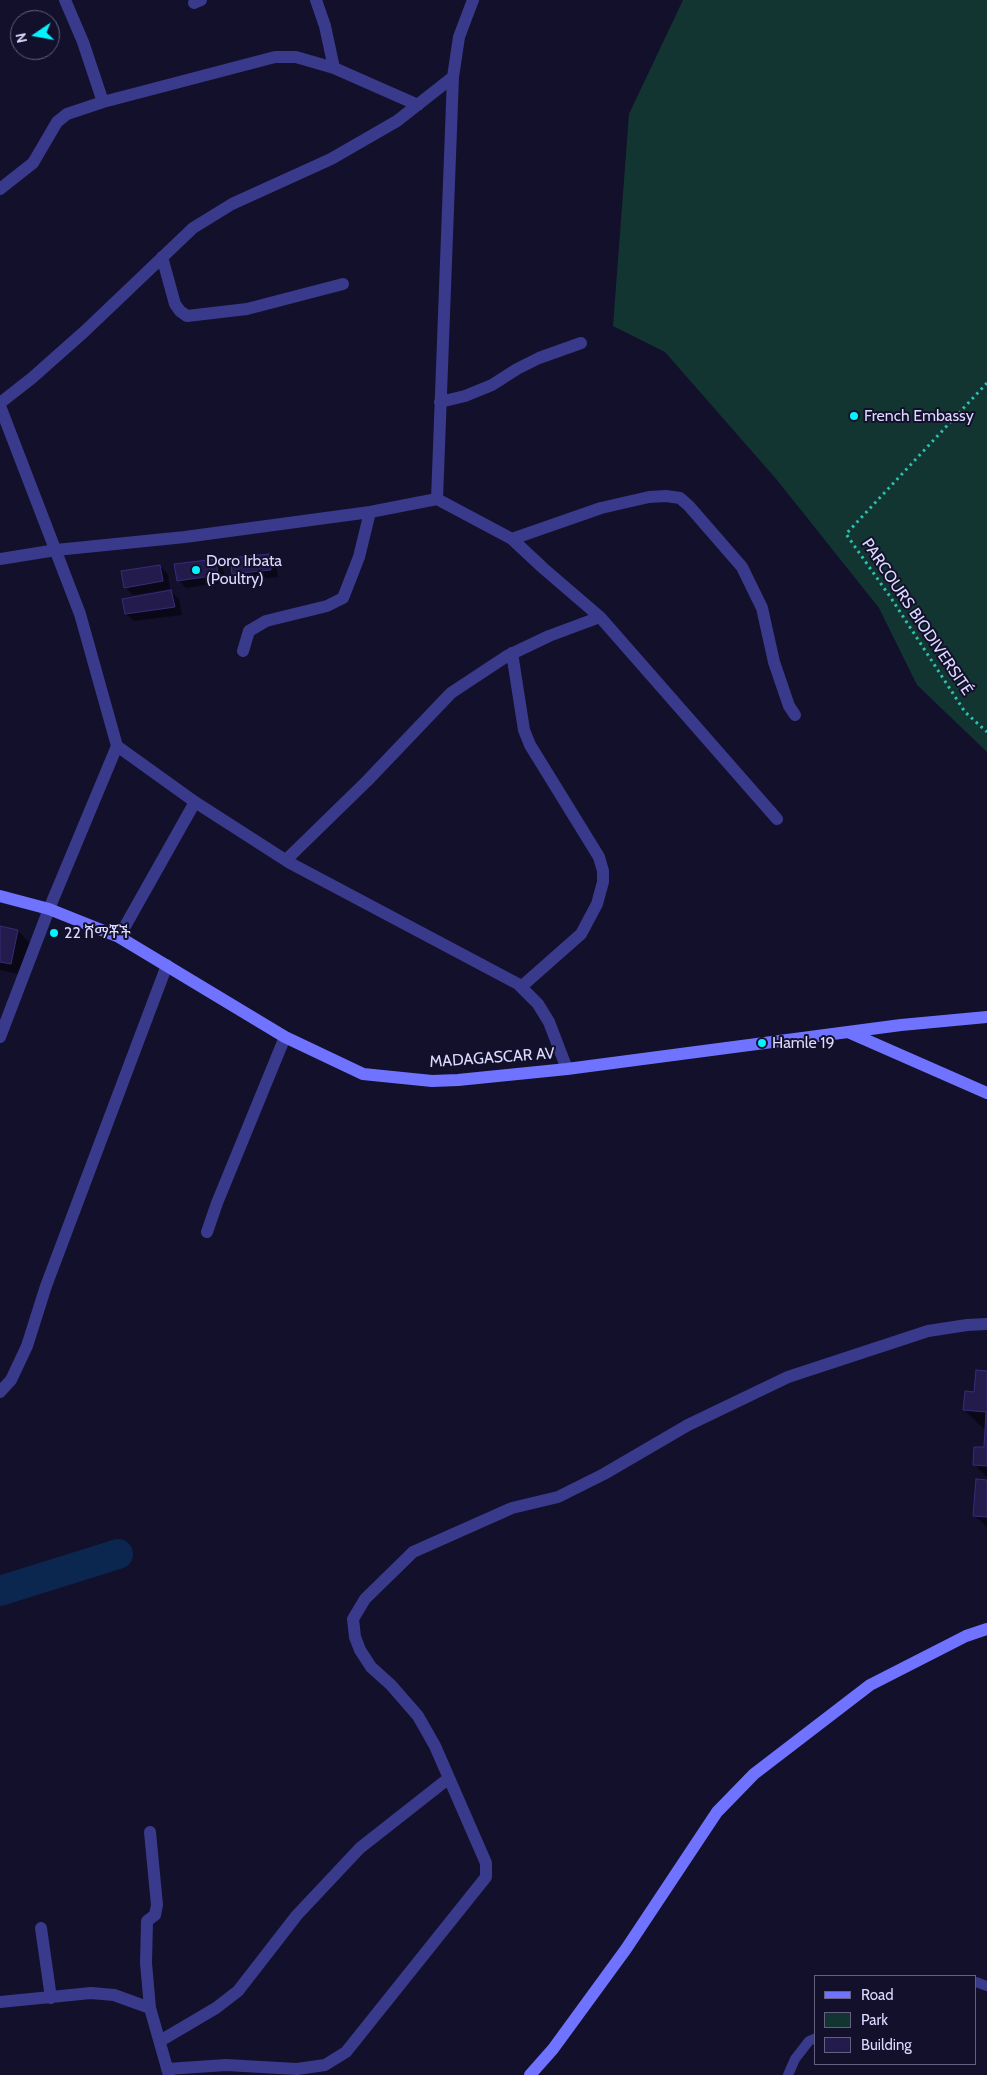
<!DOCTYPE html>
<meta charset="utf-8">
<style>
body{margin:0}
#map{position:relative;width:987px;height:2075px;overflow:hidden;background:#13102b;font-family:Cabin,sans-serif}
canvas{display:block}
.legend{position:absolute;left:814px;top:1975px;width:162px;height:90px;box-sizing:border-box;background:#13102b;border:1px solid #636080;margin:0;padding:6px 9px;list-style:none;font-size:15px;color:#dcd9ff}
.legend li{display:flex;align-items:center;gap:10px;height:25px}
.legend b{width:25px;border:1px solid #636080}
.north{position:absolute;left:10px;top:10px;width:50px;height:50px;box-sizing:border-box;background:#13102b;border:1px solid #636080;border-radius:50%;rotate:258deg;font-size:14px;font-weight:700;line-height:20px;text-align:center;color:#dcd9ff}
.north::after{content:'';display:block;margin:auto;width:18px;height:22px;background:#05f2ff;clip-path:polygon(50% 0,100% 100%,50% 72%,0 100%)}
</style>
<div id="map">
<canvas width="987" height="2075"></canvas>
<ul class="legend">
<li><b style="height:6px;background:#7073ff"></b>Road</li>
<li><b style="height:14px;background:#123532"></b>Park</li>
<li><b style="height:14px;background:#231b4c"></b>Building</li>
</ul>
<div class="north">N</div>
</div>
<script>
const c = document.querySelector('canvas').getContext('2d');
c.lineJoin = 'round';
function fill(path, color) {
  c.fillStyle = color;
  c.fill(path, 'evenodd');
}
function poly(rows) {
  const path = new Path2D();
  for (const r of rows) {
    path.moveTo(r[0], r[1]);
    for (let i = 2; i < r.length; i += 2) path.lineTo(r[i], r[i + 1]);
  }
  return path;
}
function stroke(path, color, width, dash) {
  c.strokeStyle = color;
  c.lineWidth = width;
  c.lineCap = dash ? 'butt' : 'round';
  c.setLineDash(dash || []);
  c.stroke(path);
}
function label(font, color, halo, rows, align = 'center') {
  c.font = font + ' Cabin,"Noto Sans Ethiopic",sans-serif';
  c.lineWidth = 4;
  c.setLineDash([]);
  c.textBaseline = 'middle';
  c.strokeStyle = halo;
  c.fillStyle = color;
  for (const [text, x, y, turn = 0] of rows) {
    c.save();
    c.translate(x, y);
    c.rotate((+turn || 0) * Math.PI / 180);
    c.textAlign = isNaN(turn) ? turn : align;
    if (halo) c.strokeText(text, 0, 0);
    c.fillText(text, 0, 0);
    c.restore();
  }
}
const green = poly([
 [683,0,987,0,987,752,917,685,879,608,777,480,665,352,613,326,629,114]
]);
const shadow = poly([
 [268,555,276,563,278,577,241,581,233,574],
 [216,560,223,568,226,582,186,588,178,580],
 [160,566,168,574,170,589,133,595,125,587],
 [171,592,179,599,182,615,134,621,126,614],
 [0,927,18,931,30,943,23,975,0,970],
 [987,1372,987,1477,974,1464,985,1449,986,1431,964,1410],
 [987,1482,987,1527,974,1515]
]);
const river = poly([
 [0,1591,118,1554]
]);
const building = poly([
 [269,554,271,570,232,574,230,558,269,554],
 [216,559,218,575,177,581,174,564,216,559],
 [160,565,163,581,124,588,121,571,160,565],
 [171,590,175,607,125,614,122,599,171,590],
 [0,926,18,930,11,964,0,962,0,926],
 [976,1370,987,1371,987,1466,973,1465,974,1447,984,1447,986,1412,963,1410,965,1391,974,1392,976,1370],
 [976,1479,987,1480,987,1517,973,1516,976,1479]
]);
const path = poly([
 [987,383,846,534,891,598,965,712,987,732]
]);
const lane = poly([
 [976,1982,987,1986],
 [788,2075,795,2059,809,2041,816,2038]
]);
const street = poly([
 [65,0,83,42,103,102],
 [316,0,325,26,334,68],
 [473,0,459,37,453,77,437,499,512,539,543,568,600,617,777,819],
 [194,3,201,0],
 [0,189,33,163,57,122,67,114,103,102,275,57,296,57,334,68,418,105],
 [162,257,175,304,180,311,187,316,247,309,343,284],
 [440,402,465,396,492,385,517,369,539,358,581,343],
 [0,403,32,378,85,331,193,228,232,204,331,159,397,121,453,77],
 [0,406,80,614,117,746,49,909,0,1037],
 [512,539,601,508,649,497,666,496,680,498,689,506,742,567,762,608,774,662,789,706,795,715],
 [0,559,56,550,185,537,370,512,437,499],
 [243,651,249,631,266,621,327,606,343,598,359,557,370,512],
 [512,653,524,730,530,745,599,857,603,871,603,882,597,904,581,934,521,987],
 [117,746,195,802,290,863,518,984,538,1004,549,1022,567,1069],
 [286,860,367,781,451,693,507,656,549,636,600,617],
 [119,937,195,802],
 [207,1232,217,1203,285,1037],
 [0,1392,11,1380,27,1346,46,1286,167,965],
 [150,1832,157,1905,155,1915,147,1921,146,1963,150,2008,169,2075],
 [41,1928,51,1998],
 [0,2002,91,1993,114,1995,150,2008],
 [160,2041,216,2008,238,1991,297,1915,360,1848,449,1778],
 [167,2069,226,2065,297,2069,325,2065,346,2052,486,1877,486,1863,435,1746,418,1716,391,1685,371,1667,360,1650,355,1637,353,1619,365,1599,413,1552,512,1508,558,1497,604,1474,688,1425,788,1377,928,1331,967,1325,987,1324]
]);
const secondary = poly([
 [0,896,49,909,119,937,285,1037,363,1074,432,1081,458,1080,567,1069,901,1025,987,1017],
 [848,1032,987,1093],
 [530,2075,553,2049,626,1949,717,1812,754,1774,870,1685,966,1636,987,1629]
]);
const markers = [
 [854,416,5,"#05f2ff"],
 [196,570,5,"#05f2ff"],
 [54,933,5,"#05f2ff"],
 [762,1043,5,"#05f2ff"]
];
const poiNames = [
 ["French Embassy",864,416],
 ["Doro Irbata",206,561],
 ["(Poultry)",206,579],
 ["22 ሸማቾች",64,933],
 ["Hamle 19",772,1043]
];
const streetNames = [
 ["PARCOURS BIODIVERSITÉ",917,617,56],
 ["MADAGASCAR AV",492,1058,-4]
];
fill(green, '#123532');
fill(shadow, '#0007');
stroke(river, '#0b274f', 30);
fill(building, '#231b4c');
stroke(building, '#382c79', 1);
stroke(path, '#2cc1b1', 3, [2.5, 4]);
stroke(lane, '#393a8b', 10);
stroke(street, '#393a8b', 12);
stroke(secondary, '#7073ff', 12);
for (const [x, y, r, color] of markers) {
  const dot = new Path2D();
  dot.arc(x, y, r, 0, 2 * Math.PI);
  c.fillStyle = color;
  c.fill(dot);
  stroke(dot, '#13102b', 2);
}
label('16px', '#dcd9ff', '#13102b', poiNames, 'left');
label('16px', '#dcd9ff', '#13102b', streetNames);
</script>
